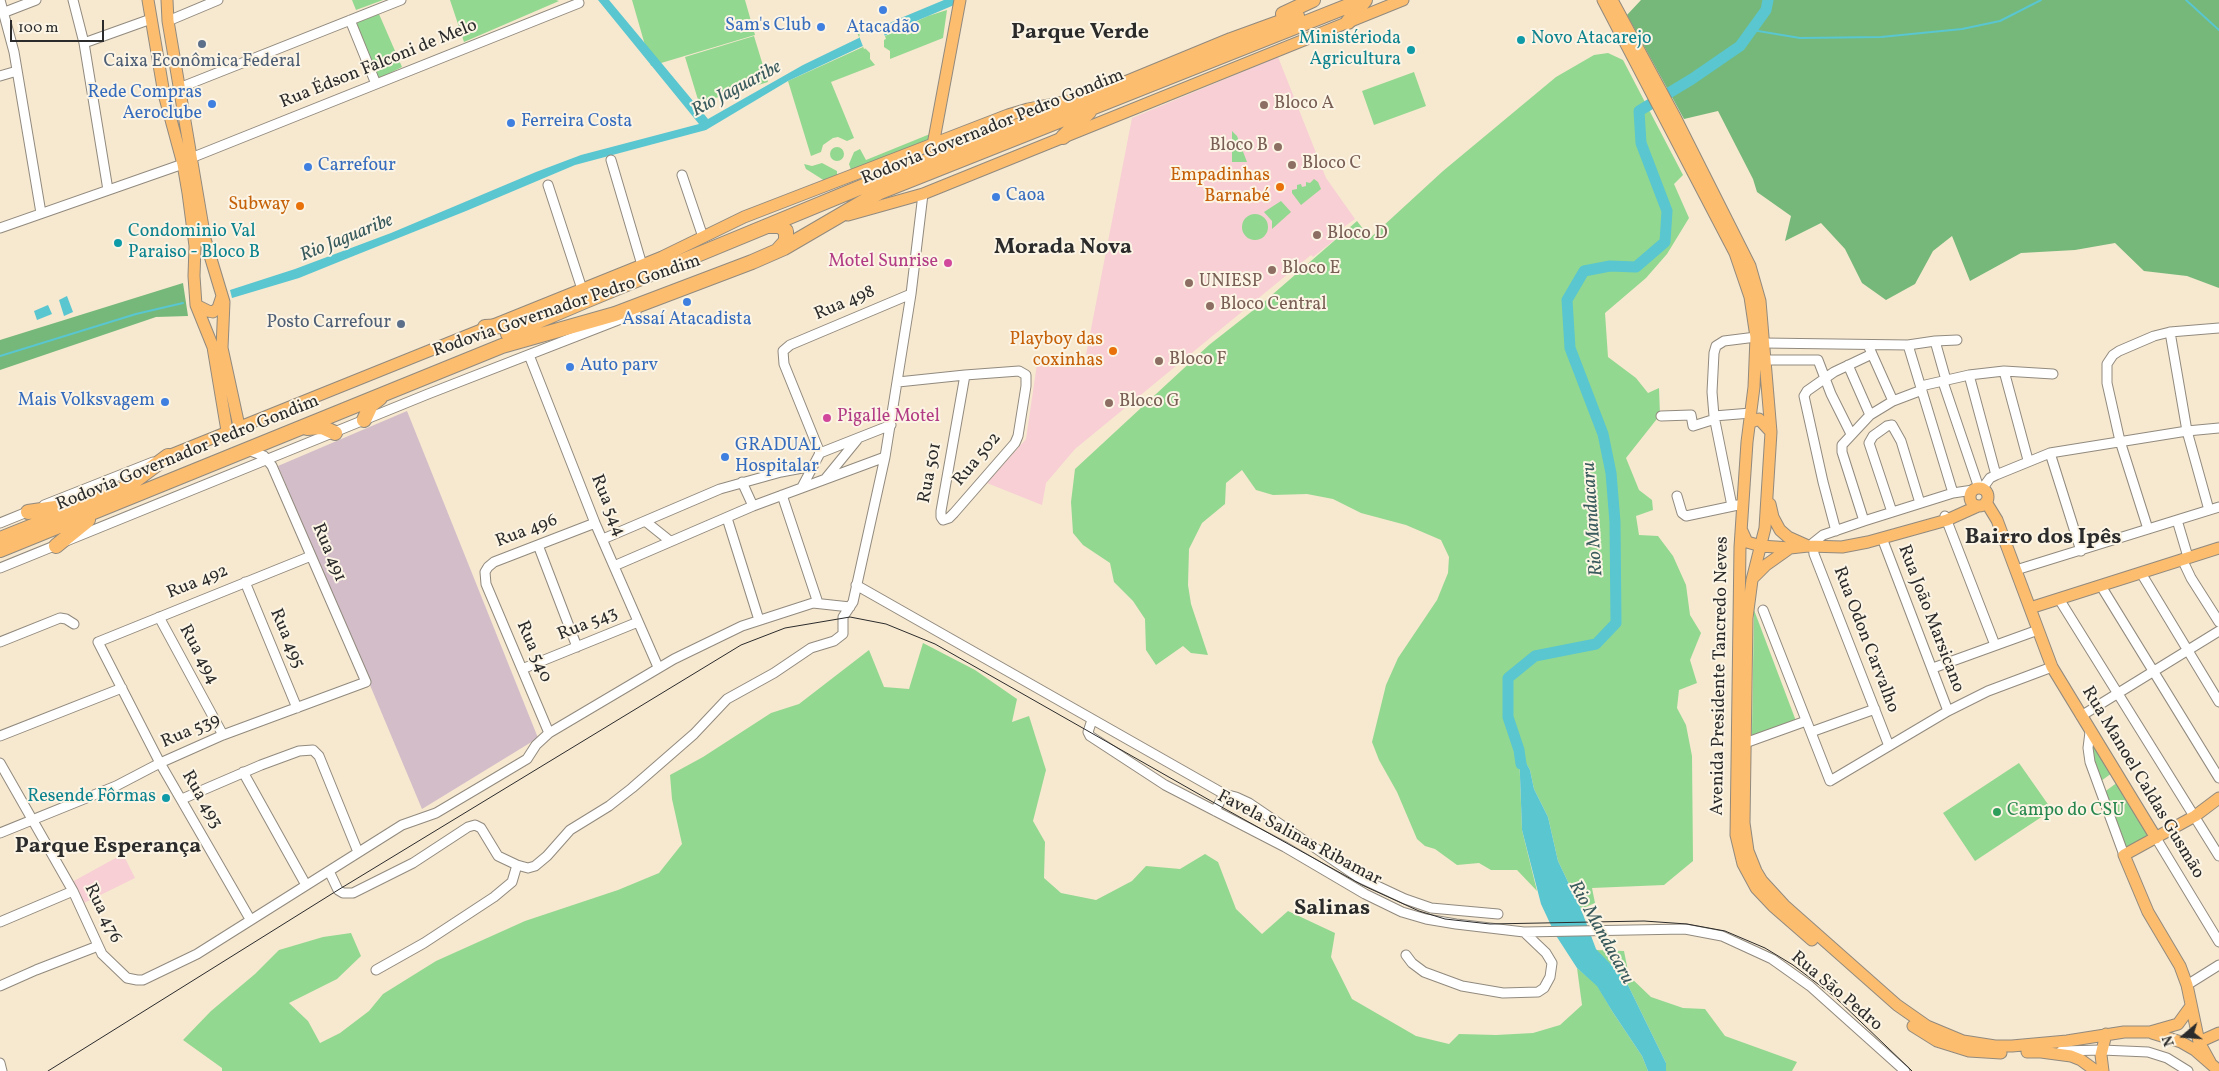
<!DOCTYPE html>
<meta charset="utf-8">
<style>
body{margin:0}
#map{position:relative;width:2219px;height:1071px;overflow:hidden;background:#f7e8d0;font-family:Vollkorn,serif}
canvas{display:block}
.north{position:absolute;left:2159px;top:1011px;width:50px;height:50px;-webkit-text-stroke:4px #fcf5e5;paint-order:stroke;rotate:252deg;font-size:14px;font-weight:700;line-height:20px;text-align:center;color:#2b2b2b}
.north::after{content:'';display:block;margin:auto;width:18px;height:22px;background:#2b2b2b;clip-path:polygon(50% 0,100% 100%,50% 72%,0 100%)}
.scale{position:absolute;left:10px;top:20px;width:94px;height:22px;box-sizing:border-box;border:2px solid #2b2b2b;border-top:0;padding-left:6px;font-size:15px;line-height:18px;white-space:nowrap;color:#2b2b2b;-webkit-text-stroke:4px #fcf5e5;paint-order:stroke}
</style>
<div id="map">
<canvas width="2219" height="1071"></canvas>
<div class="north">N</div>
<div class="scale">100 m</div>
</div>
<script>
const c = document.querySelector('canvas').getContext('2d');
c.lineJoin = 'round';
function fill(path, color) {
  c.fillStyle = color;
  c.fill(path, 'evenodd');
}
function poly(rows) {
  const path = new Path2D();
  for (const r of rows) {
    if (r.length === 3) {
      path.moveTo(r[0] + r[2], r[1]);
      path.arc(r[0], r[1], r[2], 0, 2 * Math.PI);
      continue;
    }
    path.moveTo(r[0], r[1]);
    for (let i = 2; i < r.length; i += 2) path.lineTo(r[i], r[i + 1]);
  }
  return path;
}
function stroke(path, color, width, dash) {
  c.strokeStyle = color;
  c.lineWidth = width;
  c.lineCap = dash ? 'butt' : 'round';
  c.setLineDash(dash || []);
  c.stroke(path);
}
function label(font, color, halo, rows, align = 'center') {
  c.font = font + ' Vollkorn,serif';
  c.lineWidth = 4;
  c.setLineDash([]);
  c.textBaseline = 'middle';
  c.strokeStyle = halo;
  c.fillStyle = color;
  for (const [text, x, y, turn = 0] of rows) {
    c.save();
    c.translate(x, y);
    c.rotate((+turn || 0) * Math.PI / 180);
    c.textAlign = isNaN(turn) ? turn : align;
    if (halo) c.strokeText(text, 0, 0);
    c.fillText(text, 0, 0);
    c.restore();
  }
}
const built = poly([
 [1278,57,1326,178,1355,219,1334,234,1337,238,1313,257,1311,255,1075,449,1046,483,1042,505,987,483,1026,439,1037,364,1085,360,1132,118],
 [123,854,135,878,82,904,72,882]
]);
const industrial = poly([
 [407,411,538,738,422,809,278,466]
]);
const green = poly([
 [352,0,383,0,356,10],
 [450,0,556,0,559,1,464,42],
 [632,0,745,0,755,35,651,66],
 [947,10,943,38,890,59,890,51,884,47,884,39,876,22,879,21,885,36,928,16],
 [379,14,402,67,378,79,356,23],
 [858,29,860,36,863,38,865,48,870,53,870,59,875,65,831,82,854,138,847,141,838,137,833,138,823,145,821,152,811,156,788,81,863,47,856,30],
 [754,36,768,82,699,103,685,57],
 [1608,53,1623,60,1683,175,1674,184,1689,218,1667,254,1646,278,1605,313,1608,357,1636,378,1648,393,1659,388,1660,415,1626,458,1639,490,1652,500,1653,510,1636,516,1639,535,1658,536,1673,556,1686,585,1690,615,1701,633,1690,660,1697,683,1679,690,1677,708,1686,725,1692,756,1693,861,1664,885,1592,888,1595,903,1581,909,1558,861,1548,817,1534,789,1530,770,1519,751,1522,830,1537,891,1517,870,1491,870,1479,863,1457,865,1435,849,1425,846,1417,839,1397,792,1379,760,1372,742,1386,685,1398,658,1437,600,1448,573,1449,557,1441,540,1406,525,1361,513,1333,499,1307,494,1273,495,1256,490,1242,470,1226,483,1225,504,1202,523,1189,549,1188,585,1191,604,1208,655,1191,653,1183,646,1156,665,1146,650,1145,619,1133,601,1114,582,1110,563,1083,545,1073,533,1071,502,1075,469,1209,345,1265,301,1357,221,1370,238,1443,171,1556,77,1594,55],
 [1414,72,1426,106,1374,125,1362,91],
 [1232,131,1237,136,1247,162,1232,162],
 [930,134,930,141,851,170,849,164,854,152,860,149,866,160],
 [837,154,7],
 [822,163,837,171,837,176,825,181,806,169,804,164,812,166],
 [1314,179,1318,182,1321,189,1301,205,1292,193,1292,190,1297,189,1297,185,1301,184,1302,187,1306,186,1306,182,1310,183],
 [1281,201,1291,212,1272,229,1272,221,1264,212],
 [1255,227,13],
 [1754,610,1796,721,1752,738,1752,731],
 [923,643,975,670,1017,699,1012,722,1029,716,1046,770,1033,821,1045,842,1044,878,1061,893,1096,900,1132,881,1146,866,1180,869,1205,854,1218,862,1236,909,1262,934,1288,911,1335,933,1331,957,1352,999,1416,1036,1449,1044,1459,1034,1496,1035,1533,1033,1560,1025,1582,1005,1577,968,1597,985,1612,1011,1642,1056,1648,1071,222,1071,222,1068,183,1040,211,1011,255,974,279,950,323,937,351,933,361,956,337,979,289,1003,308,1021,320,1043,340,1033,369,1011,383,994,436,961,525,921,618,890,659,873,682,844,672,799,670,775,703,757,771,713,799,704,869,650,884,687,909,689],
 [2092,740,2112,773,2101,781,2093,758],
 [2019,763,2052,810,1975,861,1943,813],
 [2118,782,2152,837,2124,851,2103,793],
 [1596,950,1624,951,1629,976,1651,997,1683,1008,1705,1009,1725,1036,1797,1062,1792,1071,1666,1071,1666,1063,1625,979]
]);
const forest = poly([
 [1641,0,2219,0,2219,288,2187,276,2144,271,2115,243,2075,250,2021,253,1970,281,1952,236,1933,251,1915,284,1886,300,1862,283,1845,249,1821,223,1785,241,1791,216,1757,192,1753,179,1718,111,1684,119,1627,15],
 [183,283,188,316,156,317,0,370,0,340]
]);
const water = poly([
 [598,0,609,0,708,119,803,65,896,20,944,0,966,0,914,22,788,81,706,130,575,165,466,211,341,261,299,278,232,298,230,290,295,269,391,233,536,172,581,155,699,124],
 [67,296,73,312,64,316,59,300],
 [48,305,52,314,37,320,34,311],
 [1519,750,1530,770,1534,789,1548,817,1558,861,1581,909,1596,949,1625,979,1666,1063,1666,1071,1648,1071,1642,1056,1612,1011,1597,986,1577,968,1555,934,1541,904,1522,830]
]);
const pier = poly([
 [881,25,886,39,864,49,859,36]
]);
const stream = poly([
 [2186,0,2219,30],
 [1752,30,1800,38,1881,37,1962,29,2000,21,2041,0],
 [0,356,136,314,183,303]
]);
const river = poly([
 [1521,764,1519,750,1508,717,1508,678,1535,656,1596,644,1616,623,1615,522,1611,473,1603,434,1570,348,1567,300,1584,271,1610,266,1636,267,1665,242,1667,211,1641,143,1639,111,1692,79,1740,46,1766,10,1768,0]
]);
const minor = poly([
 [0,0,14,52,41,213],
 [73,0,84,43,108,190],
 [5,12,36,0],
 [350,20,376,84],
 [168,21,218,0],
 [84,43,151,19],
 [0,76,17,71],
 [179,88,401,0],
 [191,158,579,3],
 [611,160,642,265],
 [682,175,703,237],
 [548,185,582,289],
 [0,228,183,164],
 [2170,332,2187,431,2209,510],
 [1935,341,1946,380],
 [1764,343,1908,345,1935,341,1957,340],
 [1908,345,1953,493],
 [1872,354,1893,401],
 [529,355,595,523,658,667],
 [1765,360,1818,360,1831,394,1851,434],
 [1848,365,1870,415],
 [2004,371,2028,460],
 [1969,375,1996,475],
 [898,382,965,375,1019,371,1026,375,1026,386,1018,436,1015,443,954,513,949,518,943,520,941,517,941,511,965,375],
 [1943,382,1979,488],
 [1921,386,1969,375,2004,371,2053,374],
 [1661,416,1691,415,1693,426,1715,419],
 [1714,416,1751,413],
 [820,453,891,425],
 [2050,453,2081,551],
 [826,478,857,440],
 [742,482,753,506],
 [802,487,820,453,784,364,783,351,790,345,911,294],
 [1982,489,1990,478,1996,475,2050,453,2187,431,2219,428],
 [782,495,818,603],
 [1677,496,1682,513,1686,516,1738,505],
 [44,505,153,462],
 [1732,506,1714,416,1712,392,1714,353,1716,346,1724,341,1756,337],
 [1892,512,1869,443,1873,436,1887,426,1892,425,1901,441,1920,503],
 [1945,516,1995,645],
 [727,518,759,620],
 [2177,520,2188,557],
 [645,521,670,541],
 [1864,521,1842,452,1842,445,1870,415,1893,401,1922,390],
 [0,523,32,510],
 [2148,529,2120,441,2107,383,2107,364,2113,355,2119,351,2154,336,2170,332,2219,328],
 [1836,531,1823,482,1804,396,1807,391,1834,372,1872,354,1868,345],
 [1882,538,1948,711],
 [603,539,720,489,781,472,813,466],
 [538,545,577,647],
 [2182,559,2191,578,2219,622],
 [614,566,753,506,885,457],
 [0,568,428,394,636,313],
 [2016,570,2219,507],
 [2141,573,2219,702],
 [245,582,297,708],
 [856,585,1224,794,1215,811],
 [2101,586,2219,778],
 [2059,599,2219,856],
 [1763,610,1830,781,1948,711,1988,691,2052,667],
 [159,617,223,735],
 [0,642,60,618,66,619,74,624],
 [1933,668,2038,630],
 [522,669,638,622],
 [2081,716,2219,631],
 [1092,720,1088,732,1090,736,1165,785,1285,847,1365,894,1402,912,1426,919,1456,924,1524,932,1685,929,1722,936,1772,959,1810,986,1905,1071],
 [1811,732,1875,709],
 [2090,732,2088,748,2090,762,2124,855],
 [549,733,486,584,485,572,488,567,494,562,595,523],
 [0,736,122,688],
 [1745,743,1806,721],
 [1889,746,1814,554,1813,543,1823,535,1864,521,1953,493,1973,490],
 [0,763,73,891,102,954,127,978,137,980,143,980,197,954,402,825,436,813,485,784,527,759,536,745,549,733,674,659,742,626,813,603,850,607],
 [243,772,306,885],
 [1224,794,1236,797,1249,803,1358,877,1405,899,1431,908,1498,914],
 [182,799,261,765,299,751,313,750,319,756,358,852],
 [0,833,116,786,160,763,223,735,366,682,272,466,264,456,248,450],
 [2156,838,2219,942],
 [329,871,338,890,343,893,353,893,413,863,468,827,475,825,481,828,498,856,517,865],
 [250,919,160,763,98,642,311,556],
 [0,922,73,891],
 [1406,955,1412,963,1424,972,1462,986,1503,993,1538,992,1544,988,1550,977,1552,963,1546,953,1524,932],
 [376,970,424,943,494,897,512,882,517,865,528,868,535,866,547,856,570,830,609,806,632,788,694,734,727,699,774,673,811,648,834,641,843,634,843,617,853,602,885,457,911,294,923,194],
 [2187,985,2219,965],
 [0,986,36,970,98,946],
 [2061,1051,2102,1050,2148,1052,2167,1058,2188,1071],
 [0,1063,2,1071]
]);
const major = poly([
 [148,0,164,94,183,164,188,193,195,246,194,276,196,305,213,347,227,431],
 [167,0,168,21,205,239,224,302,222,348,239,426],
 [1603,0,1735,253,1750,297,1756,337,1754,387,1747,442,1740,547,1736,835,1743,864,1756,888,1773,906,1812,940],
 [1612,0,1674,115,1750,266,1760,301,1771,432,1765,528,1752,580,1747,618,1744,823,1748,851,1756,871,1762,881,1784,905,1897,1005,1927,1026,1963,1041,1995,1046,2012,1046,2067,1041,2124,1032,2150,1032,2178,1024,2191,1006],
 [933,145,960,0],
 [848,215,923,194,1403,0],
 [196,305,208,311,213,312,218,308,222,296],
 [1749,426,1751,422,1759,419,1771,432],
 [168,456,662,257,744,217,1008,115,1028,109,1073,100],
 [1979,497,9],
 [1986,502,1997,520,2052,667,2156,838],
 [1770,504,1773,517,1780,530,1788,537,1808,546],
 [1742,531,1747,542,1761,546,1790,548,1808,546,1842,547,1868,542,1947,520,1978,506],
 [1753,578,1766,565,1790,548],
 [2030,608,2219,548],
 [1913,1026,1937,1041,1969,1051,2001,1053],
 [2152,1033,2181,1042,2195,1050,2219,1071],
 [2199,1042,2219,1033],
 [2027,1052,2041,1052,2071,1056,2081,1060,2096,1071],
 [2210,1062,2199,1042,2187,985,2180,966,2148,912,2124,855,2195,816,2219,798],
 [2103,1071,2101,1055,2106,1034]
]);
const highway = poly([
 [1283,14,1313,0],
 [1348,22,1365,0],
 [1063,137,1089,112],
 [767,226,780,226,786,231,786,241,778,250],
 [485,327,521,325],
 [508,334,583,302,876,181,1095,96,1231,40,1297,16],
 [364,420,371,405,380,398],
 [307,428,322,427,335,433],
 [122,490,168,456],
 [28,512,69,506],
 [0,539,127,488],
 [56,546,88,520],
 [0,550,502,346,615,314,752,262,784,248,880,192,1363,0]
]);
const tram = poly([
 [48,1071,338,890,741,645,785,628,850,617,886,624,935,644,1218,805,1362,885,1419,911,1445,919,1490,924,1644,921,1687,924,1725,931,1765,948,1793,965,1835,997,1912,1071]
]);
const markers = [
 [883,10,5,"#3f7fe0"],
 [821,27,5,"#3f7fe0"],
 [1521,40,5,"#0f9aa8"],
 [202,44,5,"#5c6f8a"],
 [1411,50,5,"#0f9aa8"],
 [212,104,5,"#3f7fe0"],
 [1264,105,5,"#8d6e63"],
 [511,123,5,"#3f7fe0"],
 [1278,147,5,"#8d6e63"],
 [1292,165,5,"#8d6e63"],
 [308,167,5,"#3f7fe0"],
 [1280,187,5,"#e8710a"],
 [996,197,5,"#3f7fe0"],
 [300,206,5,"#e8710a"],
 [1317,235,5,"#8d6e63"],
 [118,243,5,"#0f9aa8"],
 [948,263,5,"#d1479c"],
 [1272,270,5,"#8d6e63"],
 [1189,283,5,"#8d6e63"],
 [687,302,5,"#3f7fe0"],
 [1210,306,5,"#8d6e63"],
 [401,324,5,"#5c6f8a"],
 [1113,351,5,"#e8710a"],
 [1159,361,5,"#8d6e63"],
 [570,367,5,"#3f7fe0"],
 [165,402,5,"#3f7fe0"],
 [1109,403,5,"#8d6e63"],
 [827,418,5,"#d1479c"],
 [725,457,5,"#3f7fe0"],
 [166,798,5,"#0f9aa8"],
 [1997,812,5,"#2e9e5b"]
];
const shopNames = [
 ["Sam's Club",811,27,"right"],
 ["Atacadão",883,29,"center"],
 ["Rede Compras",202,94,"right"],
 ["Aeroclube",202,115,"right"],
 ["Ferreira Costa",521,123],
 ["Carrefour",318,167],
 ["Caoa",1006,197],
 ["Assaí Atacadista",687,321,"center"],
 ["Auto parv",580,367],
 ["Mais Volksvagem",155,402,"right"],
 ["GRADUAL",735,447],
 ["Hospitalar",735,468]
];
const cultureNames = [
 ["Ministérioda",1401,40],
 ["Agricultura",1401,61],
 ["Novo Atacarejo",1531,40,"left"],
 ["Condominio Val",128,233,"left"],
 ["Paraiso - Bloco B",128,254,"left"],
 ["Resende Fôrmas",156,798]
];
const serviceNames = [
 ["Caixa Econômica Federal",202,63],
 ["Posto Carrefour",391,324,"right"]
];
const streetNames = [
 ["Rua Édson Falconi de Melo",379,65,-22],
 ["Rodovia Governador Pedro Gondim",993,128,-22],
 ["Rua 498",845,304,-23],
 ["Rodovia Governador Pedro Gondim",567,307,-19],
 ["Rodovia Governador Pedro Gondim",188,454,-22],
 ["Rua 502",978,460,-50],
 ["Rua 501",931,473,-79],
 ["Rua 544",607,506,68],
 ["Rua 496",527,532,-21],
 ["Rua 491",328,553,67],
 ["Rua 492",198,583,-22],
 ["Rua João Marsicano",1930,619,69],
 ["Rua 543",588,625,-22],
 ["Rua 495",286,639,67],
 ["Rua Odon Carvalho",1865,640,69],
 ["Rua 540",533,652,67],
 ["Rua 494",198,655,62],
 ["Avenida Presidente Tancredo Neves",1721,676,-89],
 ["Rua 539",191,732,-23],
 ["Rua Manoel Caldas Gusmão",2142,783,59],
 ["Rua 493",201,800,60],
 ["Favela Salinas Ribamar",1299,839,28],
 ["Rua 476",102,914,64],
 ["Rua São Pedro",1836,992,40]
];
const educationNames = [
 ["Bloco A",1274,105],
 ["Bloco B",1268,147,"right"],
 ["Bloco C",1302,165],
 ["Bloco D",1327,235],
 ["Bloco E",1282,270],
 ["UNIESP",1199,283],
 ["Bloco Central",1220,306],
 ["Bloco F",1169,361],
 ["Bloco G",1119,403]
];
const foodNames = [
 ["Empadinhas",1270,177],
 ["Barnabé",1270,198],
 ["Subway",290,206],
 ["Playboy das",1103,341],
 ["coxinhas",1103,362]
];
const hotelNames = [
 ["Motel Sunrise",938,263],
 ["Pigalle Motel",837,418,"left"]
];
const leisureNames = [
 ["Campo do CSU",2007,812]
];
const waterNames = [
 ["Rio Jaguaribe",737,90,-28],
 ["Rio Jaguaribe",347,239,-22],
 ["Rio Mandacaru",1594,519,-94],
 ["Rio Mandacaru",1600,933,61]
];
const districtNames = [
 ["Parque Verde",1080,34],
 ["Morada Nova",1063,249],
 ["Bairro dos Ipês",2043,539],
 ["Parque Esperança",108,848],
 ["Salinas",1332,910]
];
fill(built, '#f7cfd4');
fill(industrial, '#d2bdc8');
fill(green, '#93d890');
fill(forest, '#76b87a');
fill(water, '#59c6d0');
fill(pier, '#f7e8d0');
stroke(stream, '#59c6d0', 2);
stroke(river, '#59c6d0', 11);
stroke(minor, '#918a7e', 11);
stroke(major, '#918a7e', 13);
stroke(highway, '#918a7e', 16);
stroke(minor, '#fff', 9);
stroke(major, '#fcbd6f', 11);
stroke(highway, '#fcbd6f', 14);
stroke(tram, '#2b2b2b', 1);
for (const [x, y, r, color] of markers) {
  const dot = new Path2D();
  dot.arc(x, y, r, 0, 2 * Math.PI);
  c.fillStyle = color;
  c.fill(dot);
  stroke(dot, '#fcf5e5', 2);
}
label('18px', '#366cbe', '#fcf5e5', shopNames, 'left');
label('18px', '#0d838f', '#fcf5e5', cultureNames, 'right');
label('18px', '#4e5e75', '#fcf5e5', serviceNames);
label('18px', '#2b2b2b', '#fcf5e5', streetNames);
label('18px', '#785e54', '#fcf5e5', educationNames, 'left');
label('18px', '#c56008', '#fcf5e5', foodNames, 'right');
label('18px', '#b23c85', '#fcf5e5', hotelNames, 'right');
label('18px', '#27864d', '#fcf5e5', leisureNames, 'left');
label('italic 19px', '#395a5d', '#fcf5e5', waterNames);
label('bold 22px', '#2b2b2b', '#fcf5e5', districtNames);
</script>
